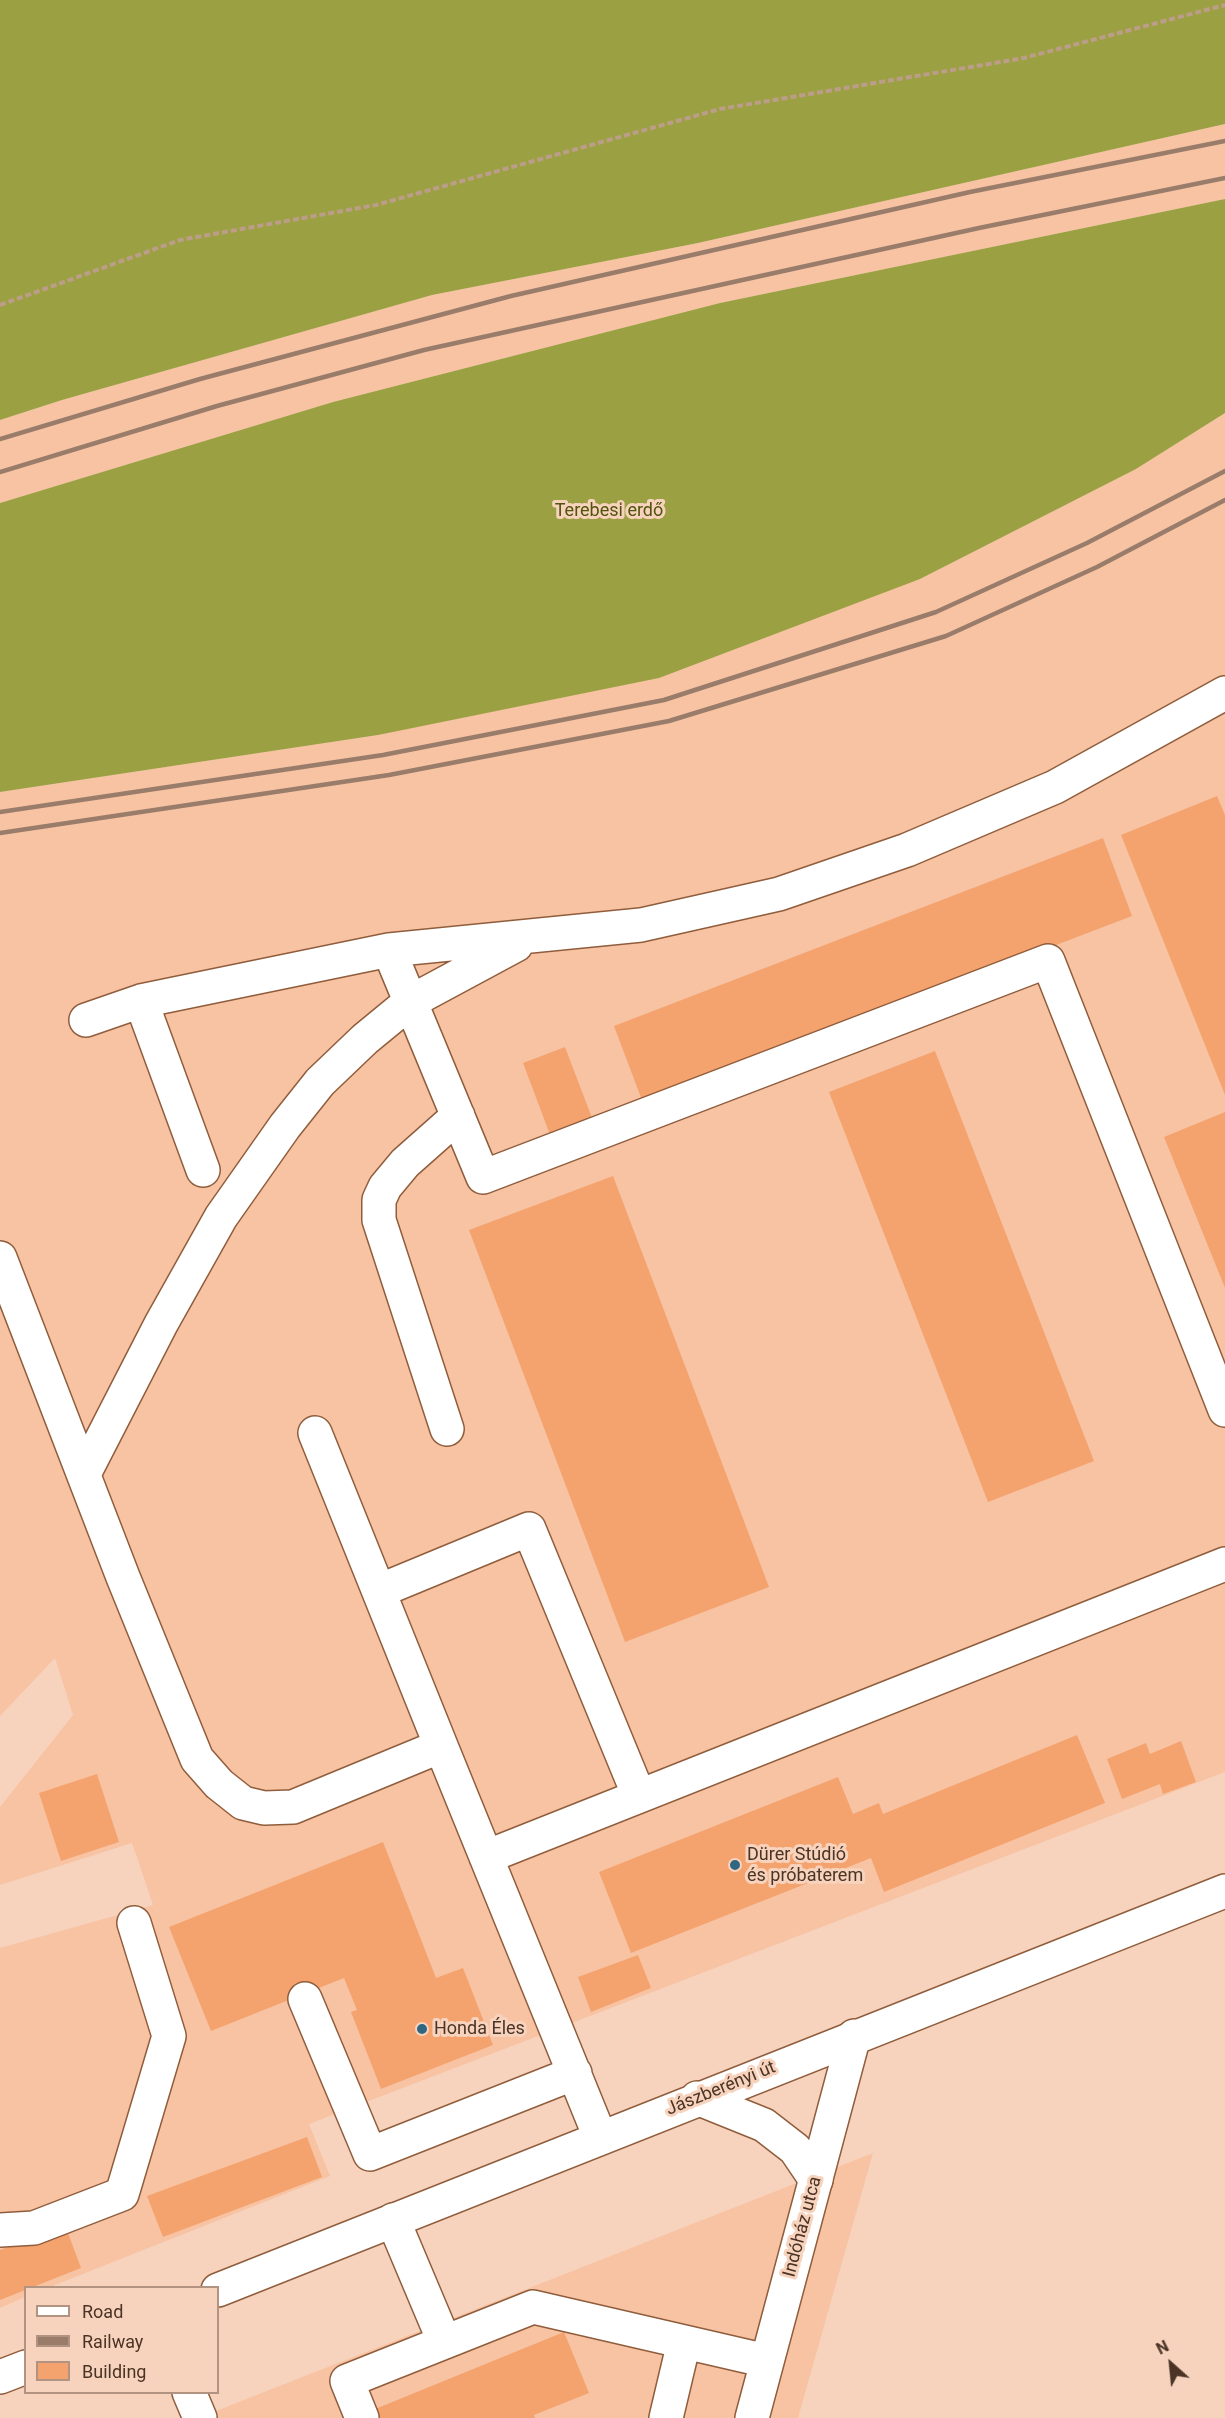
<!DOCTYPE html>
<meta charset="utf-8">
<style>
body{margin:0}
#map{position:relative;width:1225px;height:2418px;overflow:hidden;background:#f7d3be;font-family:Roboto,sans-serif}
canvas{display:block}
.legend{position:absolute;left:24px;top:2286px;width:195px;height:108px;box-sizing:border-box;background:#f7d3be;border:2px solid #b29381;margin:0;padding:8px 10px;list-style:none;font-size:18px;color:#4b3425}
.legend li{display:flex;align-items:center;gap:12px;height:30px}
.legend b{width:30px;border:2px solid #b29381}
.north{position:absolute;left:1141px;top:2334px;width:60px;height:60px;-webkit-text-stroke:4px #f7d3be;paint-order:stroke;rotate:333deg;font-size:16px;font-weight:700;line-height:24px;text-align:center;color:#4b3425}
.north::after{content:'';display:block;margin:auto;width:21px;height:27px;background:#4b3425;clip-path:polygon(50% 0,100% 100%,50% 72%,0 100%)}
</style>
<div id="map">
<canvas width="1225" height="2418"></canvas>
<ul class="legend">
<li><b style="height:8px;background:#fff"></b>Road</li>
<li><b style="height:8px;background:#997c6a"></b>Railway</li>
<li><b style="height:16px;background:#f4a36f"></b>Building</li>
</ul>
<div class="north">N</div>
</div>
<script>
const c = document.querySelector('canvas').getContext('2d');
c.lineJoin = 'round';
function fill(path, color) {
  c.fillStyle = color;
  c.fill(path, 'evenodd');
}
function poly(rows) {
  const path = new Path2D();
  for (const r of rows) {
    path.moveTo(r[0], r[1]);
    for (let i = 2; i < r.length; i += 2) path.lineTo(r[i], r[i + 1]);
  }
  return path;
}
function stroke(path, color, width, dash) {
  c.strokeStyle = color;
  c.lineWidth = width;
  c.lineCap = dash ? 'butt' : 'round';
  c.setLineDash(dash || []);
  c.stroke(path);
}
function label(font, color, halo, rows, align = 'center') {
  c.font = font + ' Roboto,sans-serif';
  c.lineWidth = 6;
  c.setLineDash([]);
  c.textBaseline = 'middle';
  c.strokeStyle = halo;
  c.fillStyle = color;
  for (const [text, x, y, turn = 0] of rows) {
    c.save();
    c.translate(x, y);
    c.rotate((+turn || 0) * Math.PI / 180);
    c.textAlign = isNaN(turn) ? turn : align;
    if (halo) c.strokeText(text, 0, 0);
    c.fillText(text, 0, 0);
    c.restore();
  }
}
const built = poly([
 [1225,124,1225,199,720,303,333,402,0,503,0,420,62,400,432,295,698,243],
 [1225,413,1225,1772,309,2124,330,2176,50,2287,26,2288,25,2297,0,2308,0,1948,153,1905,132,1843,0,1885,0,1807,73,1715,55,1658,0,1716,0,792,378,735,920,579,1136,469],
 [873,2153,798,2418,198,2418]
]);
const forest = poly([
 [0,0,1225,0,1225,124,698,243,432,295,62,400,0,420],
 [1225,199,1225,413,1136,469,920,579,659,678,378,735,0,792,0,503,333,402,720,303]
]);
const building = poly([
 [1217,796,1225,815,1225,1095,1121,835],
 [1103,838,1132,916,643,1103,614,1026],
 [565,1047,594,1123,552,1140,523,1063],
 [935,1051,1094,1461,988,1502,829,1092],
 [1225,1112,1225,1288,1164,1137],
 [613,1176,769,1587,625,1642,469,1230],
 [1077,1735,1105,1803,884,1892,871,1858,631,1953,599,1872,838,1777,853,1814,879,1803,883,1814],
 [1181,1741,1196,1782,1163,1794,1160,1784,1122,1799,1107,1759,1146,1743,1150,1754],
 [97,1774,119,1842,61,1861,39,1793],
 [383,1842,436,1978,463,1968,493,2045,381,2089,351,2012,357,2010,344,1978,211,2031,169,1927],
 [638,1955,651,1988,591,2012,578,1977],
 [307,2137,322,2177,163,2237,147,2196],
 [65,2225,81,2268,0,2300,0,2250],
 [564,2332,589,2393,534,2415,535,2418,353,2418]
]);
const path = poly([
 [0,305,180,240,376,205,720,109,1024,58,1225,5]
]);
const minor = poly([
 [389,950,483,1177,1048,961,1225,1410],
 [141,1001,203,1170],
 [86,1020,141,1001,389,950,641,925,779,894,907,850,1055,787,1225,693],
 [0,1258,123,1577,197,1759,219,1784,243,1803,264,1808,293,1807,441,1746,600,2137],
 [447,1429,379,1220,379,1200,385,1187,405,1163,458,1116],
 [315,1433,441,1746],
 [85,1472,161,1324,221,1217,285,1126,320,1082,365,1039,410,1002,516,945],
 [379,1591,529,1529,639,1796],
 [486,1857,1225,1564],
 [305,1999,370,2154,575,2073],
 [393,2220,444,2341],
 [0,2230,34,2228,122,2194,169,2036,134,1923],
 [189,2392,200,2418],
 [362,2418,347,2381,533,2307,767,2361],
 [666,2418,684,2342],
 [752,2418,854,2036]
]);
const major = poly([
 [697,2098,764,2125,795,2149,816,2180],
 [218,2290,1225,1891],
 [0,2377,26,2367]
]);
const rail = poly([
 [0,439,200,379,511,296,970,192,1225,141],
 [0,472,217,406,424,350,979,228,1225,178],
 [0,812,383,755,664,700,936,612,1087,543,1225,471],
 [0,833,389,775,669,721,946,636,1097,567,1225,500]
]);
const markers = [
 [735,1865,6,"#2f6681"],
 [422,2029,6,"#2f6681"]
];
const parkNames = [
 ["Terebesi erdő",609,511]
];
const poiNames = [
 ["Dürer Stúdió",747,1855],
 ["és próbaterem",747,1876],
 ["Honda Éles",434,2029]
];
const streetNames = [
 ["Jászberényi út",721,2089,-22],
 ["Indóház utca",803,2227,-75]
];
fill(built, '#f7c3a3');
fill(forest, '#9ba143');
fill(building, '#f4a36f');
stroke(minor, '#905d3c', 36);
stroke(major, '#905d3c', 36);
stroke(path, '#bc9d8a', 4, [6, 3]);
stroke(minor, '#fff', 33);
stroke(major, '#fff', 33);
stroke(rail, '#997c6a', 4.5);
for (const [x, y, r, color] of markers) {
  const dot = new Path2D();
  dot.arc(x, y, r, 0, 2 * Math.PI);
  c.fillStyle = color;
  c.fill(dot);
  stroke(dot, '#f7d3be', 2);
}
label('18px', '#50540d', '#f7d3be', parkNames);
label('18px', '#4b3425', '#f7d3be', poiNames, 'left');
label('18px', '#4b3425', '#f7d3be', streetNames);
</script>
